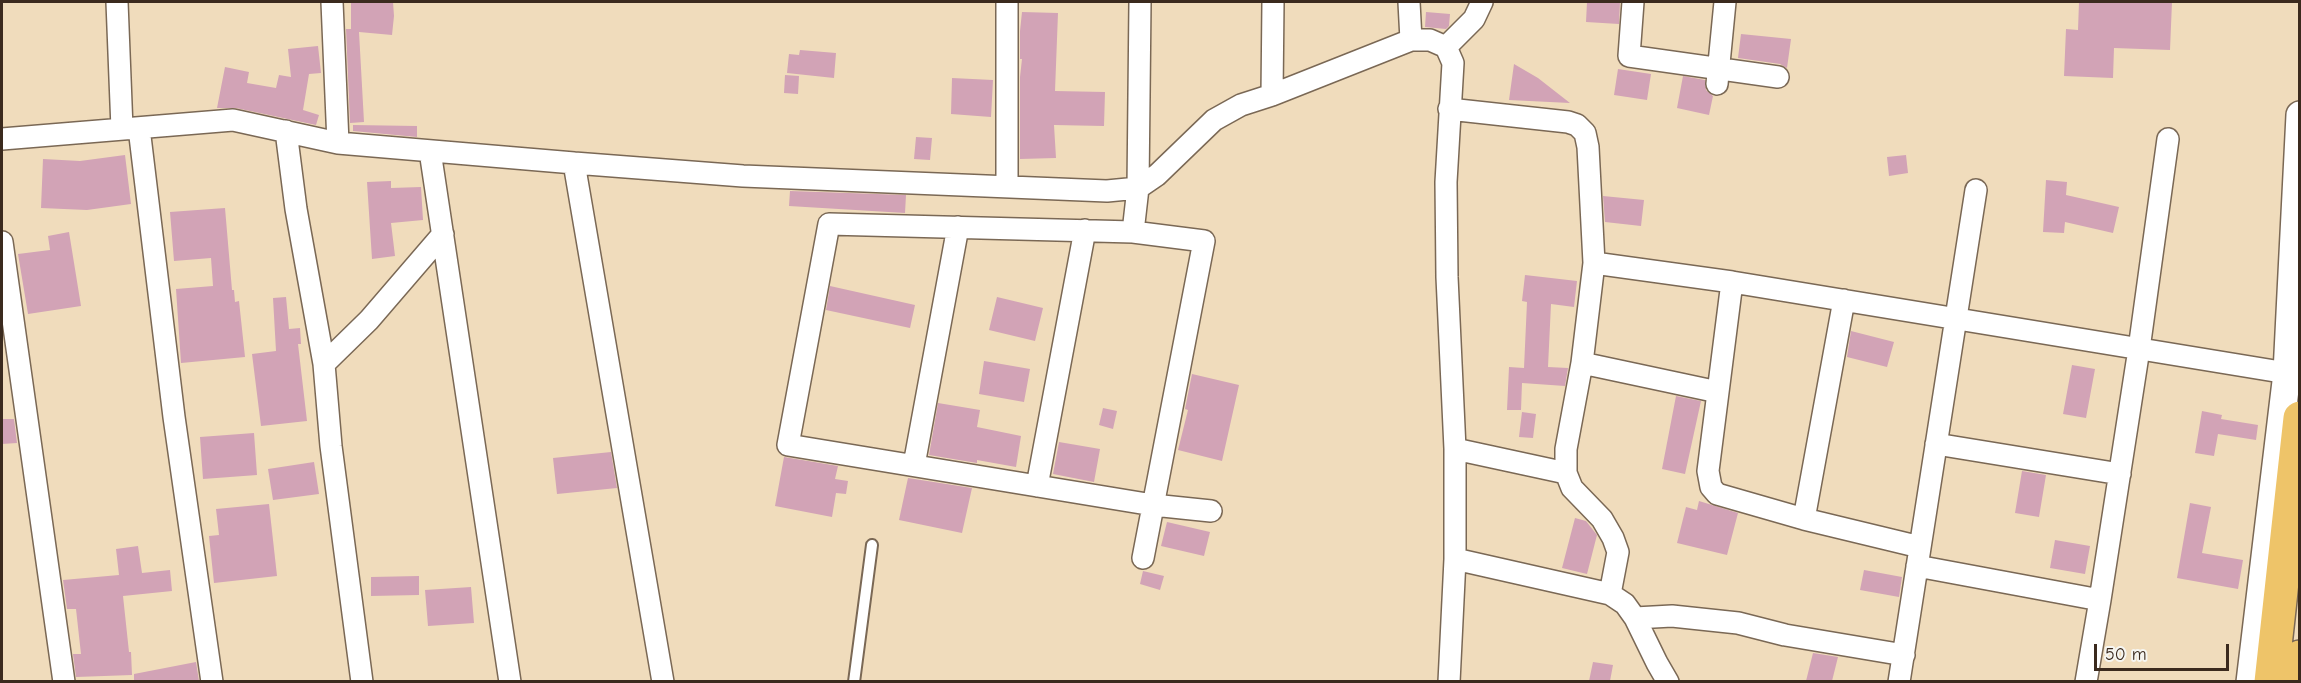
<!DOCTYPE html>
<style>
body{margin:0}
#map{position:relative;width:2301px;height:683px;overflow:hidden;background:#f0dcbc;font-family:"Comic Neue",sans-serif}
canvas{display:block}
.frame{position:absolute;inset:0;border:3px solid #3b2a1e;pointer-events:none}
.scale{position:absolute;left:2094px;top:644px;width:135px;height:27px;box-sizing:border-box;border:3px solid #3b2a1e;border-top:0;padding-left:8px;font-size:18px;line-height:21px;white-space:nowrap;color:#3b2a1e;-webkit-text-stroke:4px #f6f6f2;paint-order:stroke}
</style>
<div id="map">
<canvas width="2301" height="683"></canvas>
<div class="frame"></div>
<div class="scale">50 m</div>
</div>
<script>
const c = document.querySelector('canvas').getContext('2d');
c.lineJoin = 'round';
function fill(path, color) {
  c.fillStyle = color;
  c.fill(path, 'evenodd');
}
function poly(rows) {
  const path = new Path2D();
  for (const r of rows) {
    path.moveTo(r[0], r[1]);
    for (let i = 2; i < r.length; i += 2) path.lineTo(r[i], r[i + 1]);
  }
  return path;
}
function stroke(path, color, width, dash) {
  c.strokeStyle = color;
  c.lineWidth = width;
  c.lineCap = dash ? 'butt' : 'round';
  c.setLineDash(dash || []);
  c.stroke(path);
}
const building = poly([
 [351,2,393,2,394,16,392,35,359,32,364,122,350,123,346,29,351,29],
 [1587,2,1620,2,1619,24,1586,22],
 [2079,2,2172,2,2170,50,2114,48,2113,78,2064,76,2066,29,2078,30],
 [1022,12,1058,13,1055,91,1105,92,1104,126,1054,125,1056,158,1020,159,1020,77,1022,59,1020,59,1020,31],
 [1426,12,1450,14,1449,26,1446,29,1425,27],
 [1741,34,1791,39,1787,68,1780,64,1738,58],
 [318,46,321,73,309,74,303,110,319,115,316,125,236,108,217,108,225,67,249,72,247,83,276,88,279,75,291,77,288,49],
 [800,50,836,53,834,78,787,73,789,54,799,55],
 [1514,64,1538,78,1570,103,1509,100],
 [1618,69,1651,74,1647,100,1614,95],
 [785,75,799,76,798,94,784,93],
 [1683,76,1705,80,1706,90,1713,96,1709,115,1677,108],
 [952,78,993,80,991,117,951,114],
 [353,125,417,126,417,137,353,131],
 [916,137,932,138,930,160,914,159],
 [125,155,131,204,87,210,41,208,43,159,80,161],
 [1906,155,1908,173,1889,176,1887,157],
 [2046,180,2067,182,2066,195,2119,207,2113,233,2065,222,2064,233,2043,232],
 [391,181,391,188,421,187,423,220,391,223,395,256,372,259,367,182],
 [790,191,906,195,905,213,789,206],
 [1603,196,1644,200,1641,226,1605,222],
 [225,208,232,290,234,290,235,302,239,301,245,357,181,363,176,289,213,286,211,258,174,261,170,212],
 [69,232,81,306,28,314,18,254,50,250,48,236],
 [1525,275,1577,281,1574,307,1551,304,1548,367,1568,368,1565,386,1522,383,1521,410,1507,410,1509,367,1524,368,1527,302,1522,301],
 [830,286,915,305,910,328,826,310],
 [286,297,289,329,300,328,301,344,298,344,307,421,261,426,252,354,276,351,273,298],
 [997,297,1043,308,1035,341,989,330],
 [1851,331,1894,342,1887,367,1847,357],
 [984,361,1030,369,1024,402,979,394],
 [2072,365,2095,369,2086,418,2063,414],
 [1192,374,1239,385,1222,461,1178,450,1188,410,1185,409],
 [1676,396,1701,401,1685,474,1662,469],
 [938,403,980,410,977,427,1021,436,1016,467,977,460,977,463,929,455],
 [1103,408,1117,411,1113,429,1099,425],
 [2202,411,2222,415,2221,419,2258,425,2256,440,2218,434,2214,456,2195,453],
 [1522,412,1536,414,1533,438,1519,437],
 [2,419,14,419,17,443,2,444],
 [254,433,257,475,203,479,200,437],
 [1059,442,1100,449,1094,482,1053,474],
 [611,452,617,488,557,494,553,458],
 [784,457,838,466,835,479,848,481,846,494,836,493,832,517,775,506],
 [314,462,319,494,273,500,268,469],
 [2022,471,2046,475,2039,517,2015,513],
 [908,478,972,488,962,533,899,520],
 [1699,501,1738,513,1727,555,1677,543,1686,507,1697,510],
 [2190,503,2211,507,2202,553,2243,560,2238,589,2177,578],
 [269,504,277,576,214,583,209,536,219,535,216,509],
 [1575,518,1586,521,1597,535,1587,574,1562,568],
 [1167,522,1210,532,1204,556,1161,546],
 [2055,540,2090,546,2085,574,2050,568],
 [138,546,142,573,170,570,172,591,123,596,129,652,131,652,132,675,76,677,73,654,81,654,76,609,67,609,63,580,119,575,116,549],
 [1864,570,1902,577,1899,597,1860,590],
 [1143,571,1164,576,1160,590,1140,584],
 [419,576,419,595,371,596,371,577],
 [471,587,474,623,428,626,425,590],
 [1813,653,1838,657,1832,681,1806,681],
 [196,662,199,681,134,681,134,674],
 [1593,662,1613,665,1610,681,1589,681]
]);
const service = poly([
 [854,682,872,545]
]);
const minor = poly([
 [117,2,122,129],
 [1007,2,1007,186],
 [1140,2,1138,188,1133,232,1204,241,1143,558],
 [1409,2,1411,40],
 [1633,2,1629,56,1778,77],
 [1446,47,1474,19,1482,2],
 [1717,84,1725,2],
 [1272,95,1273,2],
 [1449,109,1568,122,1577,125,1585,133,1588,147,1594,263,1582,363,1566,449,1566,473,1572,488,1602,519,1613,538,1618,552,1610,594],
 [139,128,174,417,212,682],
 [286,131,296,209,324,364,331,446,362,682],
 [2,139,233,120,338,143,332,2],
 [338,143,574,163,663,682],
 [430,151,510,682],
 [574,163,743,176,1107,191,1138,188,1157,175,1214,120,1241,105,1272,95,1411,40,1430,40,1446,47,1453,63,1446,182,1447,277,1455,449,1455,559,1449,682],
 [1133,232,829,224,788,445,1153,505,1211,511],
 [2,242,64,682],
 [1594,263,1732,282,2287,373],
 [1732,282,1708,471,1711,487,1717,494,1804,519,1920,547],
 [1582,363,1718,392],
 [324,364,369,320,443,234],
 [1936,444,2120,474],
 [1455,449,1566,473],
 [914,465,958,227],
 [1037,486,1085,230],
 [1804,519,1844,300],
 [1455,559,1610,594,1625,604,1635,618,1657,663,1668,682],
 [1917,566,2100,600,2139,349,2168,139],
 [1635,618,1672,616,1738,623,1785,635,1904,655],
 [1899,682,1976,190],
 [2086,682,2100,600]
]);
const tertiary = poly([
 [2250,682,2287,373,2300,115]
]);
const trunk = poly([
 [2271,682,2300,418],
 [2297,682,2300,657]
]);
fill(building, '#d2a3b6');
stroke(service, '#7a6855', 14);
stroke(minor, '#7a6855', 24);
stroke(tertiary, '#7a6855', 30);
stroke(trunk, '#7a6855', 36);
stroke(service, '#fff', 10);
stroke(minor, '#fff', 21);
stroke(tertiary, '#fff', 27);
stroke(trunk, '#eec469', 33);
</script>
